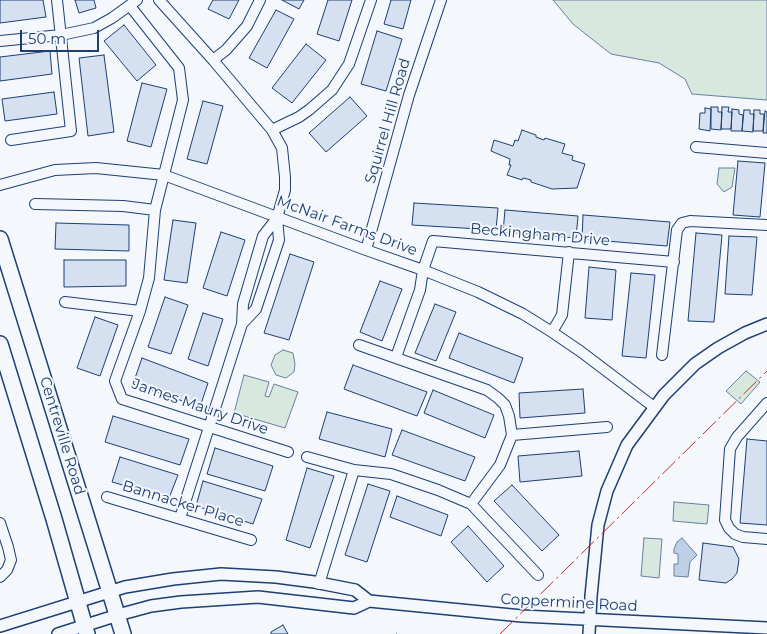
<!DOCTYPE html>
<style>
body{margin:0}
#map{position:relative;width:767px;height:634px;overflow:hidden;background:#f4f7fb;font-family:Montserrat,sans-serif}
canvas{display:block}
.scale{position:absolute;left:20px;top:30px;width:79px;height:22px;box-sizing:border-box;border:2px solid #1d3f73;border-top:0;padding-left:6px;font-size:15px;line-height:18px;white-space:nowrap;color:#1d3f73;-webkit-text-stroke:4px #f4f7fb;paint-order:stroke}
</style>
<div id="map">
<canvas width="767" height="634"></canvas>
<div class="scale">50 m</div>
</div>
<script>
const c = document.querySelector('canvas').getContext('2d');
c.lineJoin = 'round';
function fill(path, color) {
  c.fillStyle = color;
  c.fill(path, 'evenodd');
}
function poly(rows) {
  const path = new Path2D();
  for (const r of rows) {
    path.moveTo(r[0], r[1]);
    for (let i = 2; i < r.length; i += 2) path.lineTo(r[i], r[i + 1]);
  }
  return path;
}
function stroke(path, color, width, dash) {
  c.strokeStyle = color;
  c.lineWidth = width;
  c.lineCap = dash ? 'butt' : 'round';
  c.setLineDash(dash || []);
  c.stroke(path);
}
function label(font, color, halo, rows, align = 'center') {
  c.font = font + ' Montserrat,sans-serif';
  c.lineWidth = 4;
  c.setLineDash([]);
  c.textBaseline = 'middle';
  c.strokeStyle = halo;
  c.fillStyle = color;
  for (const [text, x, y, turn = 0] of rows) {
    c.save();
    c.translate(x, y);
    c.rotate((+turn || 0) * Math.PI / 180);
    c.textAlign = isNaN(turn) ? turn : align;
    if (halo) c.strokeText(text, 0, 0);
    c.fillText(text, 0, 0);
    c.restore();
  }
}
const green = poly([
 [553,0,767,0,767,100,692,94,685,79,659,63,611,54,573,24,553,0],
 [719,168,735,168,732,187,724,192,717,184,719,168],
 [283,350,293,353,295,364,294,372,286,378,276,375,271,365,275,355,283,350],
 [746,371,760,382,741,404,726,391,746,371],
 [244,375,269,382,265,396,269,397,274,384,298,392,285,428,234,413,244,375],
 [674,502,709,505,707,524,673,521,674,502],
 [644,538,662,539,659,578,641,576,644,538]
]);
const water = poly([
 [682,538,697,555,690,562,688,577,674,576,674,564,678,564,678,554,674,553,674,549,677,542,682,538]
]);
const building = poly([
 [0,0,43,0,46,17,0,23,0,0],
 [75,0,94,0,96,8,79,13,75,0],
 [213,0,239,0,229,19,208,9,213,0],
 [282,0,304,0,299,9,282,0],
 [328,0,352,0,339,41,317,34,328,0],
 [391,0,411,0,403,29,384,24,391,0],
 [276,10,294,19,267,68,249,58,276,10],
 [124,25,156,65,137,81,104,41,124,25],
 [377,31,402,39,386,91,361,84,377,31],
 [306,44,326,60,292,103,272,88,306,44],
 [50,51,52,74,0,81,0,57,50,51],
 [104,55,114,132,88,136,79,58,104,55],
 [142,83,167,89,151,147,127,141,142,83],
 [54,92,57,114,5,121,2,99,54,92],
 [350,97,367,116,326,152,309,133,350,97],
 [203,101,223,106,207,164,187,159,203,101],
 [711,107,718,107,718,112,722,112,721,130,711,129,711,107],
 [722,107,729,107,728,112,732,112,731,129,721,129,722,107],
 [705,108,711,109,710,131,699,129,700,113,705,113,705,108],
 [732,109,739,110,739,114,743,115,742,131,731,131,732,109],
 [744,110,750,110,750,114,754,114,753,132,742,131,744,110],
 [754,110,760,110,760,114,764,114,763,131,753,131,754,110],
 [765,111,767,112,767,133,763,133,765,111],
 [522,130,536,135,536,137,544,140,545,138,565,144,562,153,573,156,572,160,585,164,577,188,552,189,531,182,531,180,523,178,522,180,507,175,511,165,509,165,510,159,491,151,494,140,513,146,515,140,518,141,522,130],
 [738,161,765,163,760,217,733,215,738,161],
 [414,203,498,208,496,230,412,225,414,203],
 [505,210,578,216,576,238,503,232,505,210],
 [583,215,670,222,667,246,582,239,583,215],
 [173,220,196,223,187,283,164,280,173,220],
 [56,223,129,225,129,251,55,249,56,223],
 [221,232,245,240,227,296,203,288,221,232],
 [696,233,722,235,714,322,688,321,696,233],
 [729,236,757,237,752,295,725,294,729,236],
 [290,254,314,262,289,340,264,333,290,254],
 [64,260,126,260,126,286,64,287,64,260],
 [589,267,616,270,612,320,585,318,589,267],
 [631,273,655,275,646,358,622,356,631,273],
 [380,281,402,289,382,341,360,332,380,281],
 [165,297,188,305,171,354,148,347,165,297],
 [435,304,456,312,436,361,415,353,435,304],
 [203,313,223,319,208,366,188,359,203,313],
 [95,317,118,325,100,376,77,368,95,317],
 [459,333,523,358,514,383,449,358,459,333],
 [142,358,208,383,200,407,133,384,142,358],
 [353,365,427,392,417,416,344,389,353,365],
 [583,389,585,413,520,418,519,393,583,389],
 [433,390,494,415,485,438,424,413,433,390],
 [327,412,392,429,385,457,319,439,327,412],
 [113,416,189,439,180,465,105,442,113,416],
 [402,430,475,457,465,481,392,455,402,430],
 [747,439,767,441,767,525,740,523,747,439],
 [215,448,273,466,265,491,207,474,215,448],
 [579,451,582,476,520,482,518,456,579,451],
 [120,457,178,475,169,498,112,482,120,457],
 [307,468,334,476,310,548,286,540,307,468],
 [203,481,262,499,253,524,196,506,203,481],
 [368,484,390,491,367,562,345,555,368,484],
 [512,485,559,535,542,551,494,501,512,485],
 [397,496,448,515,441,536,390,517,397,496],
 [468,526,504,566,487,582,451,542,468,526],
 [703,543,733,547,739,559,737,573,732,579,726,583,699,580,703,543],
 [283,625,288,634,271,634,271,632,283,625]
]);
const minor = poly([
 [159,0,213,60,272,130,282,148,285,177,285,190,277,218,279,240,256,309,242,324,243,304,263,236,277,218],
 [130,6,179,68,183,100,155,210,149,278,140,311,115,381,122,399,288,452],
 [0,41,61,35,94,28,112,18,137,0],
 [213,60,226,50,247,26,260,0],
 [272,130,299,117,309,110,332,90,349,64,371,0],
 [11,140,71,131,57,0],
 [696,147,767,153],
 [0,185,55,170,96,168,164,175,366,250,423,270,478,292,523,314,552,332,580,351,654,407],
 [35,204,123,206,155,210],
 [366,250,409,95,441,0],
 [65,302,140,311],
 [552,332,562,315,569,252],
 [359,345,487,390,498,398,505,405,509,416,512,435,500,465,471,504],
 [662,355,677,230,682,223,690,221,767,225],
 [396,357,420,290,423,270,433,241,674,262],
 [767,403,737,437,730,449,725,520,729,528,735,534,743,537,767,539],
 [512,435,607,427],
 [307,457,354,470,391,474,438,490,471,504,538,575],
 [107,497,251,540],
 [180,518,242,324],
 [0,523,8,547,11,560,7,570,0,577],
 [319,584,354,470]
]);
const tertiary = poly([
 [0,626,125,587,173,579,221,574,276,577,314,582,355,590,369,601],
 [58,634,118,615,151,606,181,602,258,597,354,608,369,601,522,616,767,628],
 [589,634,591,596,598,525,607,491,627,445,664,395,695,364,718,348,745,333,767,324]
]);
const primary = poly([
 [0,239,123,634],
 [0,344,54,519,87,634]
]);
const fence = poly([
 [396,634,397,634]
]);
const power = poly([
 [500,634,767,371]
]);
const streetNames = [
 ["Squirrel Hill Road",388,121,-74],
 ["McNair Farms Drive",347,226,20],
 ["Beckingham Drive",540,235,5],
 ["James Maury Drive",200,407,19],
 ["Centreville Road",62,436,73],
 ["Bannacker Place",183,504,17],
 ["Coppermine Road",569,603,3]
];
fill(green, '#d7e8df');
stroke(green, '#687fa3', 1);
fill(water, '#bed0e5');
stroke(water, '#687fa3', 1);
fill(building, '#d5e0f0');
stroke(building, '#1d3f73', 1);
stroke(minor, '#1d3f73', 12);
stroke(tertiary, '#1d3f73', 14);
stroke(primary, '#1d3f73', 18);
stroke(minor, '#f4f7fb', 10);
stroke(tertiary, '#f4f7fb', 11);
stroke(primary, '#f4f7fb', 15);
stroke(fence, '#1d3f73', 1, [6, 2.5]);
stroke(power, '#c62828', 1, [18, 4, 2.5, 4]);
label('15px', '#1d3f73', '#f4f7fb', streetNames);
</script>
